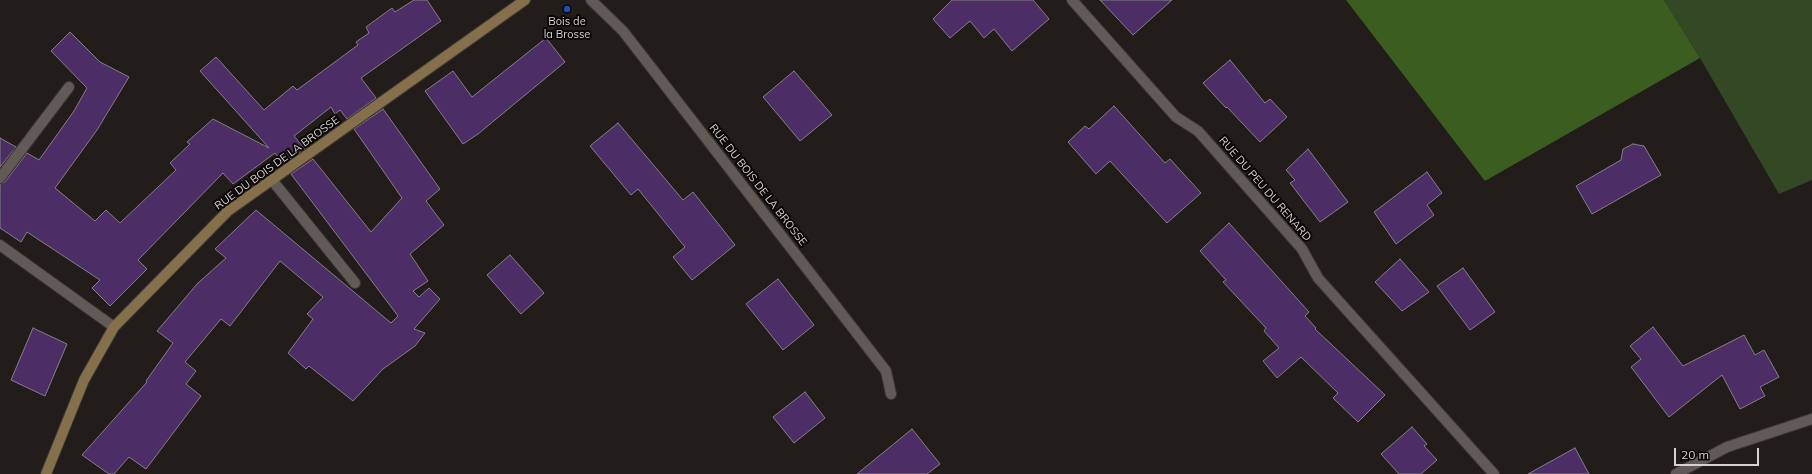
<!DOCTYPE html>
<style>
body{margin:0}
#map{position:relative;width:1812px;height:474px;overflow:hidden;background:#221c1a;font-family:Mulish,sans-serif}
canvas{display:block}
.scale{position:absolute;left:1674px;top:448px;width:85px;height:18px;box-sizing:border-box;border:2px solid #d7d2d1;border-top:0;padding-left:5px;font-size:12px;line-height:14px;white-space:nowrap;color:#d7d2d1;-webkit-text-stroke:3px #0a0706;paint-order:stroke}
</style>
<div id="map">
<canvas width="1812" height="474"></canvas>
<div class="scale">20 m</div>
</div>
<script>
const c = document.querySelector('canvas').getContext('2d');
c.lineJoin = 'round';
function fill(path, color) {
  c.fillStyle = color;
  c.fill(path, 'evenodd');
}
function poly(rows) {
  const path = new Path2D();
  for (const r of rows) {
    path.moveTo(r[0], r[1]);
    for (let i = 2; i < r.length; i += 2) path.lineTo(r[i], r[i + 1]);
  }
  return path;
}
function stroke(path, color, width, dash) {
  c.strokeStyle = color;
  c.lineWidth = width;
  c.lineCap = dash ? 'butt' : 'round';
  c.setLineDash(dash || []);
  c.stroke(path);
}
function label(font, color, halo, rows, align = 'center') {
  c.font = font + ' Mulish,sans-serif';
  c.lineWidth = 4;
  c.setLineDash([]);
  c.textBaseline = 'middle';
  c.strokeStyle = halo;
  c.fillStyle = color;
  for (const [text, x, y, turn = 0] of rows) {
    c.save();
    c.translate(x, y);
    c.rotate((+turn || 0) * Math.PI / 180);
    c.textAlign = isNaN(turn) ? turn : align;
    if (halo) c.strokeText(text, 0, 0);
    c.fillText(text, 0, 0);
    c.restore();
  }
}
const green = poly([
 [1664,0,1812,0,1812,180,1779,194,1700,58]
]);
const forest = poly([
 [1346,0,1664,0,1700,58,1485,181]
]);
const building = poly([
 [414,0,427,0,441,21,361,78,376,98,347,119,340,110,335,114,331,107,294,136,305,149,283,164,275,153,233,184,223,173,138,260,147,269,110,306,92,288,100,280,27,232,21,242,0,228,0,184,5,182,27,153,39,160,74,111,87,88,51,51,70,32,100,62,129,77,97,130,55,188,95,221,106,210,120,223,176,170,170,163,190,144,187,142,213,119,269,148,200,71,216,57,264,110,293,86,297,90,358,45,356,42,369,33,366,27,392,8,395,12,414,0],
 [952,0,1033,0,1049,19,1012,51,994,29,984,38,970,21,950,38,933,19,952,0],
 [1100,0,1172,0,1133,35,1100,0],
 [546,38,565,62,478,134,463,144,425,91,453,71,472,97,546,38],
 [1230,60,1265,103,1270,99,1287,117,1260,142,1227,107,1226,108,1203,83,1230,60],
 [794,71,832,115,800,141,763,97,794,71],
 [1114,106,1165,163,1170,159,1201,193,1167,223,1110,161,1096,174,1068,142,1085,126,1089,129,1114,106],
 [383,109,440,189,426,201,444,225,410,254,428,281,413,291,419,297,429,288,440,299,414,329,425,333,415,346,383,369,353,401,309,366,306,369,288,353,313,319,307,314,323,297,280,261,230,326,221,319,185,362,196,371,186,384,201,396,146,469,129,457,114,474,109,474,82,455,147,382,146,381,173,343,157,331,198,283,226,258,215,249,256,210,391,323,398,316,291,174,313,159,371,232,402,198,354,129,383,109],
 [618,123,683,200,693,192,735,245,692,280,673,257,685,247,638,189,631,195,590,146,618,123],
 [0,138,16,147,0,167,0,138],
 [1633,144,1644,146,1661,175,1592,214,1576,186,1621,160,1623,149,1633,144],
 [1308,149,1348,202,1320,222,1290,183,1295,180,1286,170,1308,149],
 [1427,172,1442,193,1427,205,1434,215,1396,244,1374,212,1427,172],
 [1229,223,1309,312,1305,316,1316,328,1315,329,1385,395,1358,422,1333,398,1338,393,1301,357,1277,378,1263,361,1279,348,1264,331,1266,328,1223,282,1226,280,1200,251,1229,223],
 [510,255,544,293,521,314,487,275,510,255],
 [1400,259,1429,292,1402,311,1375,282,1400,259],
 [1463,268,1495,312,1470,330,1437,286,1463,268],
 [778,279,814,325,783,350,746,304,778,279],
 [1653,327,1683,366,1744,335,1755,355,1764,350,1779,377,1760,387,1765,396,1740,409,1722,375,1669,417,1631,367,1641,359,1630,346,1653,327],
 [33,328,67,344,45,396,11,380,33,328],
 [805,392,825,418,794,443,773,417,805,392],
 [1412,427,1427,444,1424,446,1437,460,1421,474,1399,474,1381,454,1412,427],
 [912,429,940,464,927,474,857,474,912,429],
 [1575,448,1589,474,1528,474,1575,448]
]);
const lane = poly([
 [272,180,355,283]
]);
const street = poly([
 [591,0,623,31,886,371,891,394],
 [1072,0,1176,117,1198,131,1302,249,1318,278,1494,474],
 [0,178,69,87],
 [0,245,114,327],
 [1676,474,1727,447,1812,419]
]);
const secondary = poly([
 [46,474,84,380,114,327,228,211,525,0]
]);
const markers = [
 [567,9,4,"#1a4fb4"]
];
const poiNames = [
 ["Bois de",567,22],
 ["la Brosse",567,35]
];
const streetNames = [
 ["RUE DU BOIS DE LA BROSSE",277,163,-36],
 ["RUE DU BOIS DE LA BROSSE",758,185,52],
 ["RUE DU PEU DU RENARD",1265,189,49]
];
fill(green, '#334825');
fill(forest, '#3b5d20');
fill(building, '#4c2d65');
stroke(building, '#838086', 1);
stroke(lane, '#3c3836', 12);
stroke(street, '#3c3836', 12);
stroke(secondary, '#3c3836', 12);
stroke(lane, '#615a57', 10);
stroke(street, '#615a57', 10);
stroke(secondary, '#86704b', 10);
for (const [x, y, r, color] of markers) {
  const dot = new Path2D();
  dot.arc(x, y, r, 0, 2 * Math.PI);
  c.fillStyle = color;
  c.fill(dot);
  stroke(dot, '#0a0706', 1.5);
}
label('11px', '#d7d2d1', '#0a0706', poiNames);
label('11px', '#d7d2d1', '#0a0706', streetNames);
</script>
